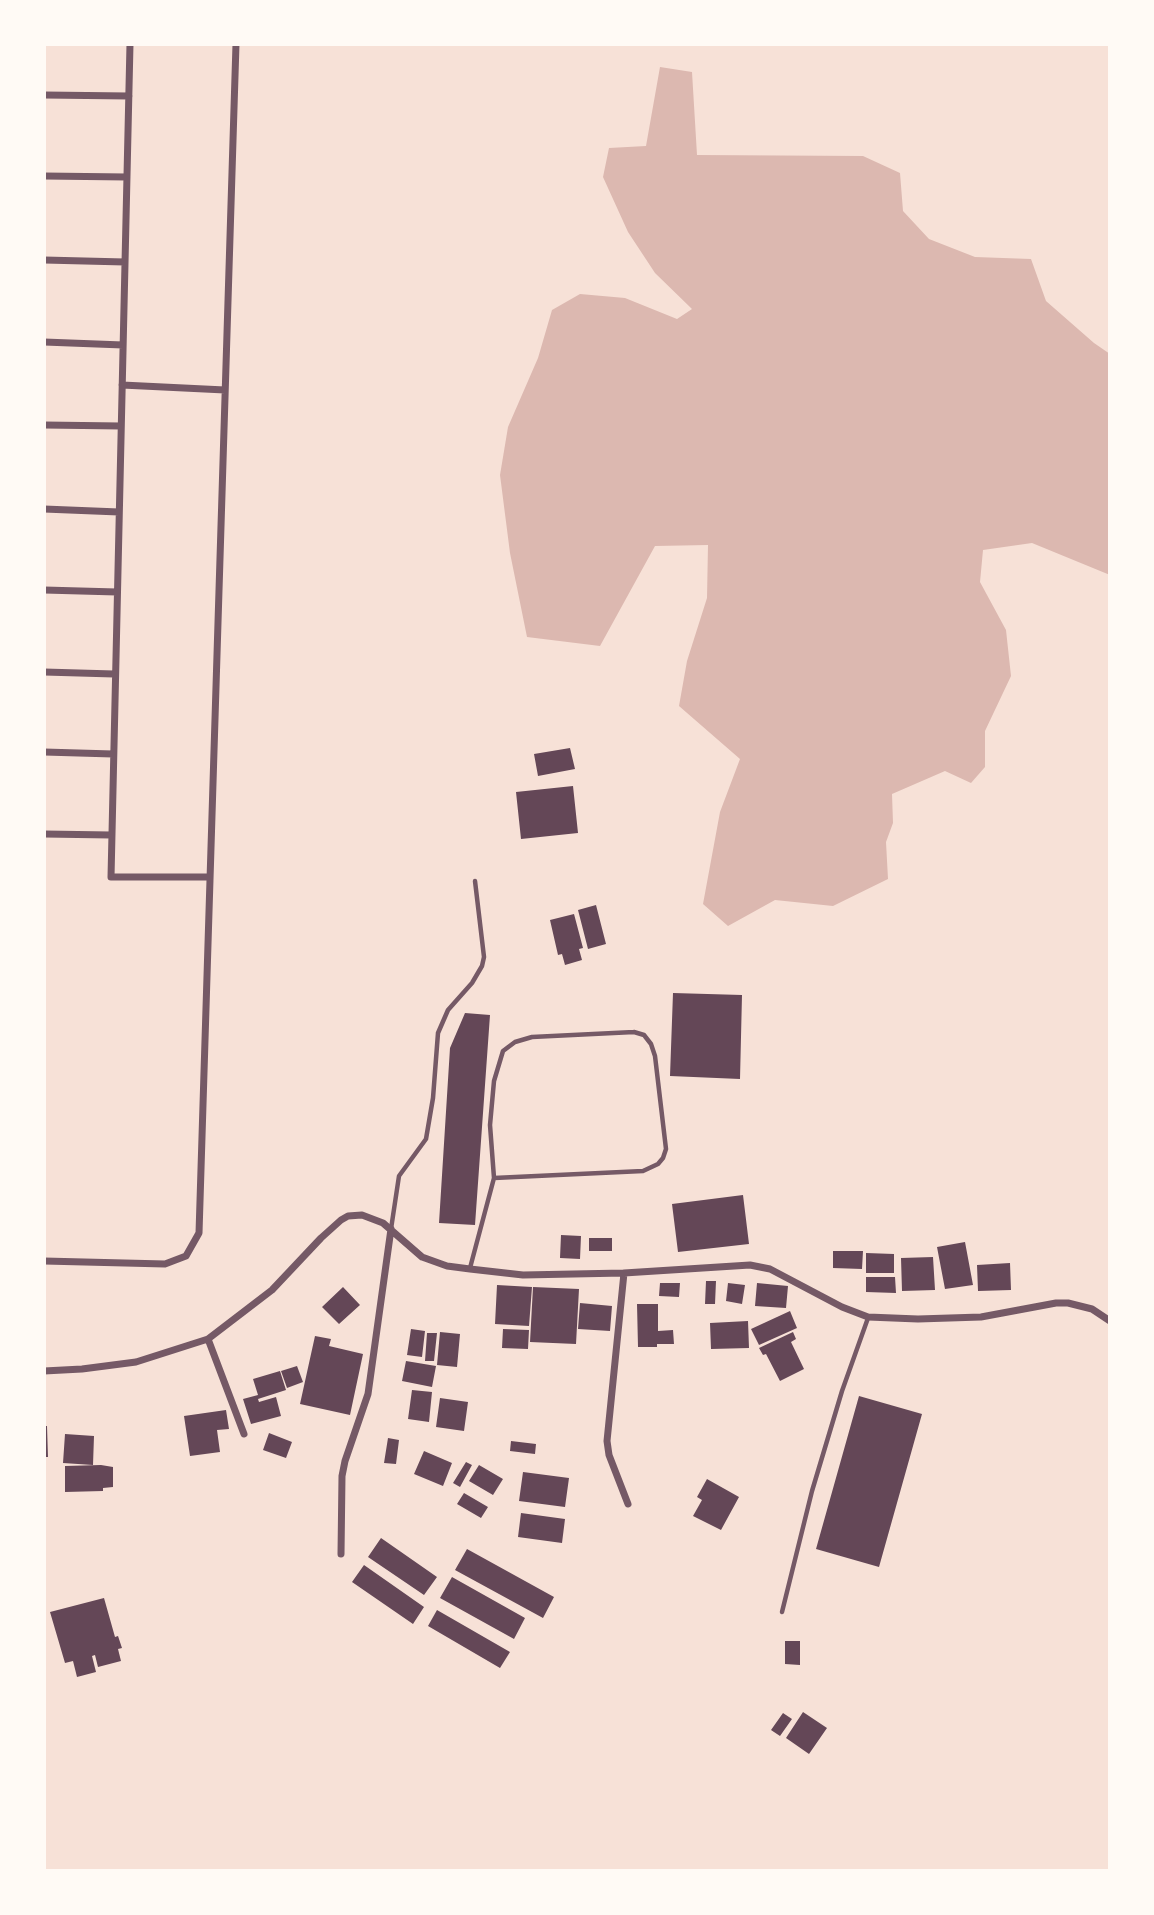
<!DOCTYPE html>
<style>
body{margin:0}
#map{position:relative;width:1154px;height:1915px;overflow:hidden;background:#f7e1d7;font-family:"Exo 2",sans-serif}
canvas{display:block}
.frame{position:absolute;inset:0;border:46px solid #fffaf5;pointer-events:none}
</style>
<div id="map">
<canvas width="1154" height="1915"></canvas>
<div class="frame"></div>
</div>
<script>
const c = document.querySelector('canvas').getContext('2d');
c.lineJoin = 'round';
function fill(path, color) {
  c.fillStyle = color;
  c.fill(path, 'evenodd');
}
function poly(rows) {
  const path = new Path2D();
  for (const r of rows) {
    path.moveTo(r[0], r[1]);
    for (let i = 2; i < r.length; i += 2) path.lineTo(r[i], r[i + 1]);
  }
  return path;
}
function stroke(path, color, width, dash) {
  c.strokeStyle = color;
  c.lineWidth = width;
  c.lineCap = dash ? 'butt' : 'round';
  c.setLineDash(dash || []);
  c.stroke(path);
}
const water = poly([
 [660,67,692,72,697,155,863,156,900,173,903,211,929,239,975,257,1031,259,1046,301,1094,343,1110,354,1110,575,1032,543,983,550,980,582,1006,630,1011,676,985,731,985,767,971,783,945,771,892,794,893,823,886,842,888,879,833,906,775,900,728,926,703,904,720,812,740,759,679,706,687,661,707,598,708,545,655,546,600,646,527,637,510,553,500,475,508,427,538,358,552,310,580,294,625,298,677,319,692,309,655,273,628,232,603,177,609,148,646,146]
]);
const building = poly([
 [570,748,575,769,538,776,534,754],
 [573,786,578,833,521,839,516,792],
 [596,905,606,944,588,949,578,910],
 [574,914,583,948,579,949,582,960,565,965,562,954,558,955,550,920],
 [673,993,742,995,740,1079,670,1076],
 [465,1013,490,1015,475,1225,439,1223,450,1048],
 [743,1195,749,1244,678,1252,672,1204],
 [561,1235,581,1236,580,1259,560,1258],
 [589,1238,612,1238,612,1251,589,1251],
 [965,1242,973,1285,945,1289,937,1247],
 [833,1251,863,1251,862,1269,833,1268],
 [866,1253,894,1254,894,1273,866,1273],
 [933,1257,935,1290,902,1291,901,1258],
 [1010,1263,1011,1290,978,1291,977,1265],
 [866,1277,895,1277,896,1293,866,1292],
 [706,1281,716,1281,715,1304,705,1304],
 [660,1283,680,1283,679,1297,659,1296],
 [728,1283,745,1285,742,1304,726,1301],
 [757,1283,788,1286,786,1308,755,1306],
 [497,1285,532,1287,529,1326,495,1324],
 [343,1287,360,1305,339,1324,322,1307],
 [533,1287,579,1289,576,1344,530,1342],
 [580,1303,612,1306,610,1331,578,1329],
 [637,1304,658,1304,658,1331,673,1330,674,1344,657,1344,657,1347,638,1347],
 [790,1311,797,1328,759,1345,751,1329],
 [748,1321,749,1348,711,1349,710,1323],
 [411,1329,425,1331,422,1357,407,1355],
 [503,1329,529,1330,528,1349,502,1348],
 [440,1332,460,1334,457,1367,437,1365],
 [793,1332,796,1339,791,1342,804,1369,780,1381,766,1354,763,1355,759,1348],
 [427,1333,437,1333,434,1361,425,1361],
 [315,1336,331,1339,329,1346,363,1354,350,1415,300,1404],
 [406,1361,436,1366,432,1387,402,1381],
 [297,1366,303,1382,287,1388,281,1371],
 [280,1371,286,1390,258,1399,259,1402,276,1397,281,1416,251,1424,243,1399,258,1395,253,1379],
 [412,1390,432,1392,429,1422,408,1419],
 [859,1396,922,1414,879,1567,816,1549],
 [440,1398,468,1402,464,1431,436,1427],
 [226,1410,229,1429,217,1430,220,1452,190,1456,184,1416],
 [44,1426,47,1426,48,1457,44,1457],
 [269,1433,292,1442,286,1458,263,1450],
 [65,1434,94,1436,93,1465,63,1463],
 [388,1438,399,1440,396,1464,384,1463],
 [511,1441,536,1444,535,1454,510,1451],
 [424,1451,452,1463,443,1486,414,1474],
 [466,1462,472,1465,460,1487,453,1483],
 [101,1465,113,1467,113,1487,103,1488,103,1491,65,1492,65,1466],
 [479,1465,503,1479,493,1495,469,1481],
 [523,1472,569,1478,565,1507,519,1501],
 [707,1479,739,1497,721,1530,693,1516,702,1500,697,1497],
 [464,1493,488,1507,481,1518,457,1504],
 [521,1513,565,1519,562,1543,518,1537],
 [381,1538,437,1577,424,1595,368,1557],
 [467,1549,554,1597,543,1618,455,1570],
 [364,1565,424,1607,413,1624,352,1582],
 [452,1577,525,1618,514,1639,440,1598],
 [104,1598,115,1637,118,1636,122,1648,118,1649,121,1661,98,1667,95,1655,92,1656,96,1672,77,1677,73,1661,65,1663,50,1612],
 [437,1610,510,1652,500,1668,428,1626],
 [785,1641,800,1641,800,1665,785,1664],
 [803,1712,827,1728,809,1754,786,1738],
 [783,1713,792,1719,780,1736,771,1730]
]);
const service = poly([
 [634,1032,644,1035,651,1044,655,1056,666,1149,663,1158,658,1164,643,1171,494,1178,490,1125,494,1081,503,1051,515,1042,532,1037,634,1032],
 [391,1229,399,1176,426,1139,433,1098,438,1033,448,1010,472,983,482,966,484,957,475,881],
 [470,1268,494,1178],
 [782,1612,812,1491,842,1391,868,1318]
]);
const minor = poly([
 [130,44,111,877,210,877],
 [44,95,129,96],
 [44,176,127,177],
 [44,260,125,262],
 [44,342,123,345],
 [122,385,225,390],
 [44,425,121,426],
 [44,509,119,512],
 [44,590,117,592],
 [44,672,114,674],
 [44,752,113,754],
 [44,834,111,835],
 [44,1261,165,1264,186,1256,199,1233,236,44],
 [624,1273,607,1441,609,1455,628,1504],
 [208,1339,244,1434],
 [44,1371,82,1369,136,1362,208,1339,272,1290,321,1238,341,1220,348,1216,362,1215,383,1223,422,1257,447,1266,470,1269,523,1275,624,1273,750,1265,770,1269,842,1307,868,1317,918,1319,981,1317,1056,1303,1068,1303,1092,1309,1110,1321],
 [341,1554,342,1476,345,1461,368,1394,391,1229]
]);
fill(water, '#dcb8b0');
fill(building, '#644757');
stroke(service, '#755966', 4.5);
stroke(minor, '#755966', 7);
</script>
